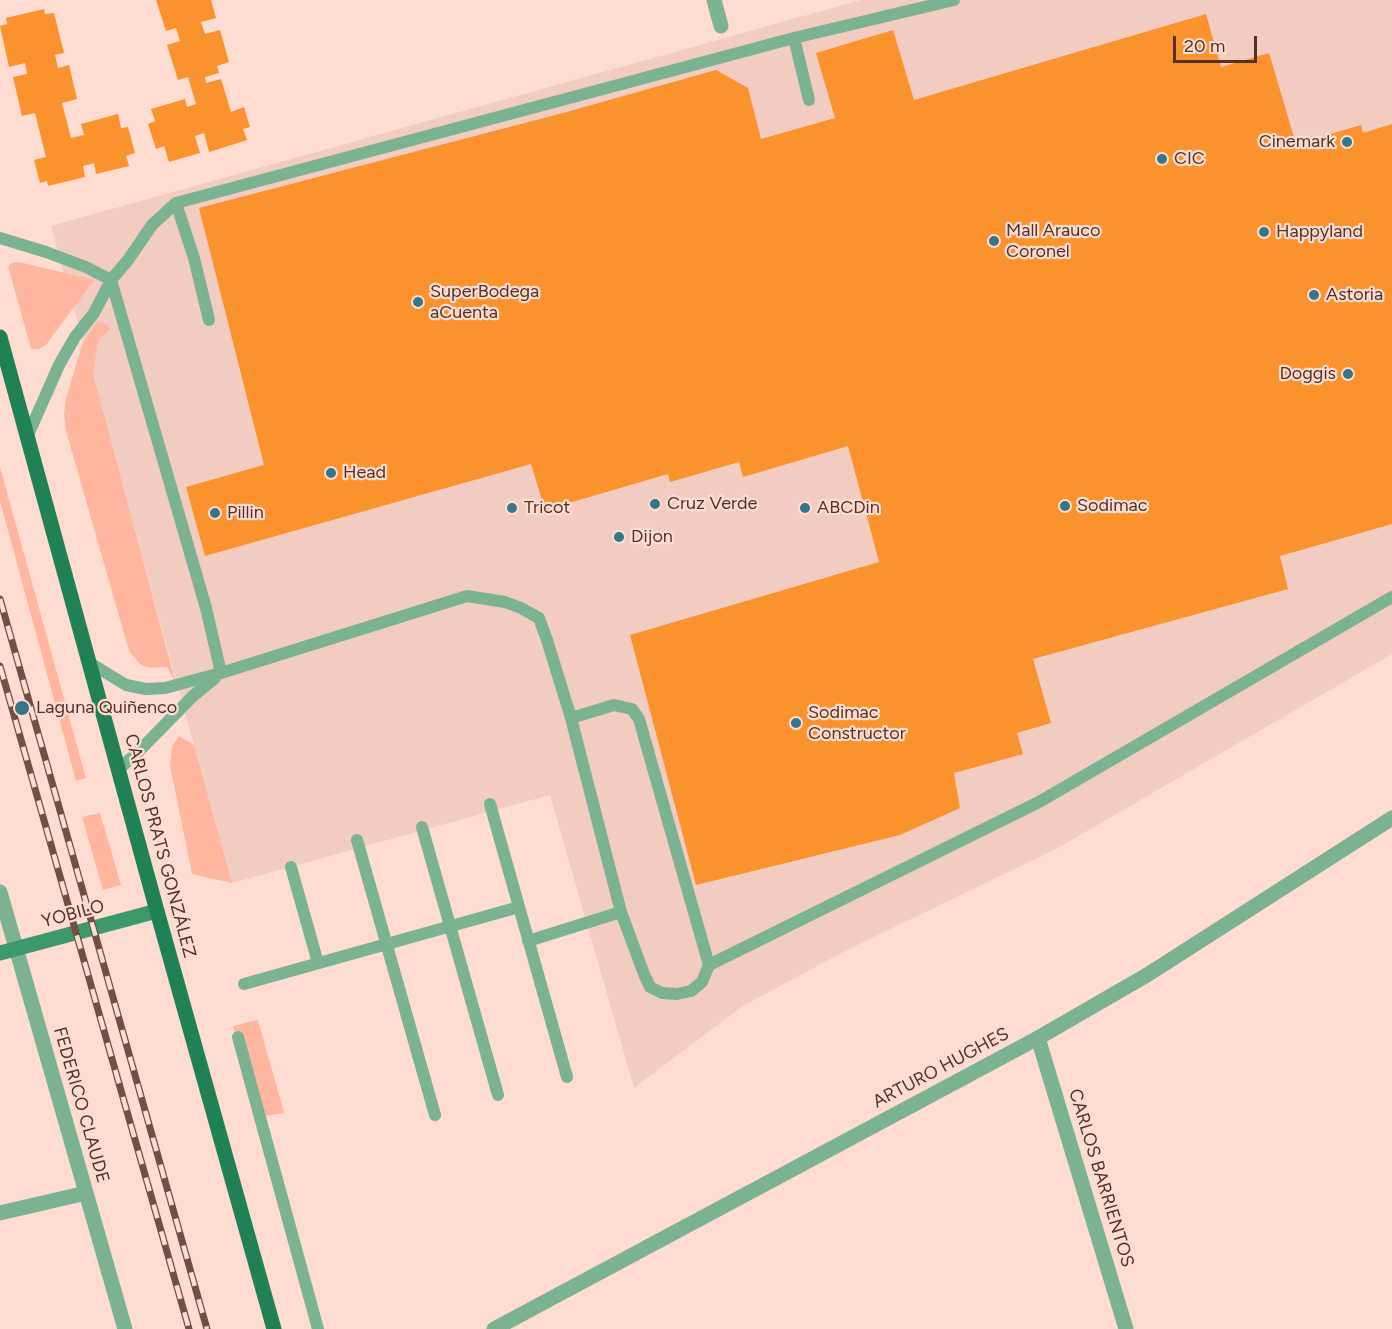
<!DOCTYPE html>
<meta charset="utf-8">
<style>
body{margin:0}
#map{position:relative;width:1392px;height:1329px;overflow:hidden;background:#fedcd1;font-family:Figtree,sans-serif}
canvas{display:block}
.scale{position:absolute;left:1173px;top:36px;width:84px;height:27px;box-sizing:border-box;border:3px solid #523227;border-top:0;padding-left:8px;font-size:18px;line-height:21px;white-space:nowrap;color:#523227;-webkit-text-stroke:4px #fedcd1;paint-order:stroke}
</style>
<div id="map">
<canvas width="1392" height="1329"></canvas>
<div class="scale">20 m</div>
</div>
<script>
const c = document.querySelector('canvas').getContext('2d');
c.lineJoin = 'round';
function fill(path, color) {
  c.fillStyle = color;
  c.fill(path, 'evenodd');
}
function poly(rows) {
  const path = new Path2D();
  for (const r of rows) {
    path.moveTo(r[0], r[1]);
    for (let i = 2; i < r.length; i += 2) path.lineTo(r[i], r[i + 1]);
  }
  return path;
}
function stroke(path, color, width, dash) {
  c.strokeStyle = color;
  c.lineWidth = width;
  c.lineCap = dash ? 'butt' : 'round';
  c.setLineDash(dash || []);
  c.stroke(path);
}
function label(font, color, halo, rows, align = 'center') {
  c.font = font + ' Figtree,sans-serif';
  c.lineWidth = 4.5;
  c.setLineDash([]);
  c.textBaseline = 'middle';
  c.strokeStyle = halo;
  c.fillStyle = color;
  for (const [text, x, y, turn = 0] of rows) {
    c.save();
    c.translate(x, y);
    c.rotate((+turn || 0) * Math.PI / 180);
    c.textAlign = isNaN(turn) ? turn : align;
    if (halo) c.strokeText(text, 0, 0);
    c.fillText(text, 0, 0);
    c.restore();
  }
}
const built = poly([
 [861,0,1392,0,1392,654,1056,849,847,950,743,1006,634,1088,550,795,232,883,51,226]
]);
const green = poly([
 [19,262,94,280,46,345,39,349,31,349,8,266,12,263],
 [97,322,104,323,108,326,109,330,98,340,93,374,176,684,167,667,150,668,141,665,129,651,66,431,64,414,66,399,82,345],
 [0,467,86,778,76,781,0,501],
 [179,736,194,745,232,883,192,874,170,765,172,747],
 [100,813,121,885,103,890,82,817],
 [258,1020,284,1113,259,1117,233,1026]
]);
const building = poly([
 [156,0,211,0,216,18,201,22,205,34,220,30,229,62,217,66,219,73,205,77,206,83,221,79,231,112,244,107,250,127,243,129,247,140,209,152,204,133,195,136,200,153,169,162,164,146,156,149,148,124,155,121,151,109,185,99,187,107,196,104,188,77,178,80,167,45,180,41,176,28,166,31],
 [44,9,45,14,54,13,64,53,55,55,58,68,69,65,77,99,62,103,71,138,84,135,81,124,118,114,121,128,128,127,135,153,126,156,129,166,96,174,94,163,83,166,85,177,48,186,47,181,40,183,34,160,46,157,35,113,22,116,13,77,27,74,25,63,9,67,0,26,7,24,6,18],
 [1206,14,1221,67,1269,53,1296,144,1361,125,1363,133,1392,124,1392,524,1280,556,1288,589,1033,659,1051,723,1017,733,1023,754,954,773,960,808,900,835,696,885,630,635,879,562,848,446,743,477,739,462,670,482,668,474,545,510,531,464,205,556,186,487,264,465,199,208,563,113,716,70,748,88,761,139,835,118,816,53,893,30,914,100]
]);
const service = poly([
 [794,38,954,0],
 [176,203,194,258,209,320],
 [0,238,46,252,86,267,111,280,94,313,75,337,59,365,28,435],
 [90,663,126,685,146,689,165,688,221,673,467,596,505,602,521,608,539,618,547,640,571,718,621,912,644,974,650,987,662,993,677,994,691,991,702,982,709,965,1039,802,1392,597],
 [221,673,206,608,111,280,128,260,152,225,176,203,794,38,809,100],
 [571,718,614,705,632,709,639,719,709,965],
 [119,769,139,751,193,696,215,678],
 [490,804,567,1077],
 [422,827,498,1095],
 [357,840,435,1115],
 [291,867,318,963],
 [528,941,621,912],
 [244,984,519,907],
 [238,1037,318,1329]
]);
const minor = poly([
 [714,0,721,26],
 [0,892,125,1329],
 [1038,1038,1126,1329],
 [0,1213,86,1193]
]);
const tertiary = poly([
 [494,1329,1038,1038,1147,975,1392,818]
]);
const secondary = poly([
 [0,953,157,911]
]);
const primary = poly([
 [0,337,157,911,274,1329]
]);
const rail = poly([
 [0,599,207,1329],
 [0,666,189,1329]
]);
const markers = [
 [1347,142,6,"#357689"],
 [1162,159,6,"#357689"],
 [1264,232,6,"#357689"],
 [994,241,6,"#357689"],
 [1314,295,6,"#357689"],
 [418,302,6,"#357689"],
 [1348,374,6,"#357689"],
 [331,473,6,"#357689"],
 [655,504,6,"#357689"],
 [1065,506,6,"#357689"],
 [512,508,6,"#357689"],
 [805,508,6,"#357689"],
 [215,513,6,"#357689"],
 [619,537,6,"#357689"],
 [22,708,8,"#357689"],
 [796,723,6,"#357689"]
];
const poiNames = [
 ["Cinemark",1335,142,"right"],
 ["CIC",1174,159],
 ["Mall Arauco",1006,231],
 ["Coronel",1006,252],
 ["Happyland",1276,232],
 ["SuperBodega",430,292],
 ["aCuenta",430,313],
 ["Astoria",1326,295],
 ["Doggis",1336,374,"right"],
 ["Head",343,473],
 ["Cruz Verde",667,504],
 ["Sodimac",1077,506],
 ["Tricot",524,508],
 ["ABCDin",817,508],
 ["Pillin",227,513],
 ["Dijon",631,537],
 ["Laguna Quiñenco",36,708],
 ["Sodimac",808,713],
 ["Constructor",808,734]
];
const streetNames = [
 ["CARLOS PRATS GONZÁLEZ",160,846,75],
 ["YOBILO",73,914,-15],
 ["ARTURO HUGHES",941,1068,-28],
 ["FEDERICO CLAUDE",81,1105,74],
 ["CARLOS BARRIENTOS",1101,1178,73]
];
fill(built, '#f2ccc0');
fill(green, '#feb69e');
fill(building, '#fa922d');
stroke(service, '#7bb292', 12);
stroke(minor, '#7bb292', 15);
stroke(tertiary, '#7bb292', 15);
stroke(secondary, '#3d986b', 15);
stroke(primary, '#208155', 15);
stroke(rail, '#704f44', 7);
stroke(rail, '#fedcd1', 4.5, [14]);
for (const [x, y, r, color] of markers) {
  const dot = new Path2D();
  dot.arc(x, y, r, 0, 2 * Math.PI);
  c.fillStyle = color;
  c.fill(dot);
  stroke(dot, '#fedcd1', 2);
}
label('18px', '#523227', '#fedcd1', poiNames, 'left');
label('18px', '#523227', '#fedcd1', streetNames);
</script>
